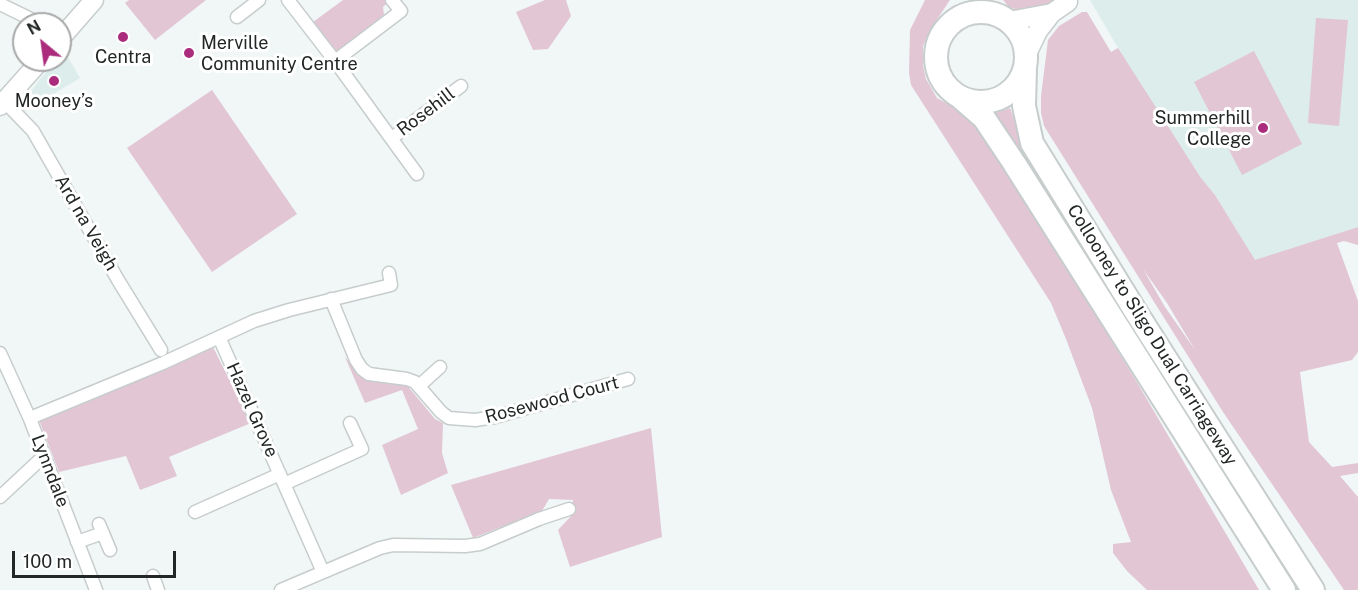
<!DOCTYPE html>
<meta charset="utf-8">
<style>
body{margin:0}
#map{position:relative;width:1358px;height:590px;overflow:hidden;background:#f0f7f6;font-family:"Public Sans",sans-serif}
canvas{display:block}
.north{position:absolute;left:12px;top:12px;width:60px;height:60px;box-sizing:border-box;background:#fff;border:2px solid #a7a8a8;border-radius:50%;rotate:331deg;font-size:16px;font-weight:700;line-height:24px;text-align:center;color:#232626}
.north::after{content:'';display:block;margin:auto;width:21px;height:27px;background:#ab2c7c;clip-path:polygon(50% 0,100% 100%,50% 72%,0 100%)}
.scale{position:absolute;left:12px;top:551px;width:164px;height:27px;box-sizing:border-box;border:3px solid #232626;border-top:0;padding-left:8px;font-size:18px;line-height:21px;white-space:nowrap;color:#232626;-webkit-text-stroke:4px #fff;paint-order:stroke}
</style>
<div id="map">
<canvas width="1358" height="590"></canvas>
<div class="north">N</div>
<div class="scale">100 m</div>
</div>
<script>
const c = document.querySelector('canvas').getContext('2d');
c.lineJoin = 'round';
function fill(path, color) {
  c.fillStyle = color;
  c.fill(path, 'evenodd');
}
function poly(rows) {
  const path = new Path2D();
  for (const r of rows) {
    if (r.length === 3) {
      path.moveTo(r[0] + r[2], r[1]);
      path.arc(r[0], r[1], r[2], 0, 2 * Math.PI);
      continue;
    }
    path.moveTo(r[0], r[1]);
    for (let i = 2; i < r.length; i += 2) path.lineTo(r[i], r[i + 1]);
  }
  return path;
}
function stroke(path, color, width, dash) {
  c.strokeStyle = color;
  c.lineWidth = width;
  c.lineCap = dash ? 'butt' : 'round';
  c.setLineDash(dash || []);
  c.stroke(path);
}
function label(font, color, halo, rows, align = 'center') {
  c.font = font + ' "Public Sans",sans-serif';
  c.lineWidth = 6;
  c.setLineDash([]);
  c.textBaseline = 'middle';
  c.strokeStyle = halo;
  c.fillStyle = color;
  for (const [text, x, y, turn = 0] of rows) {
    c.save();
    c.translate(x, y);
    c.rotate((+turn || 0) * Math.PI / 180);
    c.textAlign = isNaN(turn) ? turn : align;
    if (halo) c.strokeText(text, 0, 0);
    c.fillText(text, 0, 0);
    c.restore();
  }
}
const built = poly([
 [1090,0,1358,0,1358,227,1255,261,1215,195,1201,178,1135,77],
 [65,52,80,78,24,112,20,106,41,78]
]);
const green = poly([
 [129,0,206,0,155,40,125,3],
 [343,0,391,0,383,7,384,15,339,51,333,51,313,22],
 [545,0,566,0,571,16,548,49,533,50,516,12],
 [925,0,950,0,930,30,923,46,923,66,926,79,937,98,964,113,982,131,1135,379,1259,590,1147,590,1127,571,1113,553,1113,544,1131,542,1111,490,1092,408,1066,339,1051,303,911,85,909,73,910,30],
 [1003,0,1057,0,1052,5,1021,12,1008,6],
 [1082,12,1087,12,1111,52,1118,48,1201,178,1215,195,1255,260,1358,227,1358,245,1344,241,1337,243,1358,301,1358,352,1352,360,1300,372,1309,442,1332,467,1358,463,1358,473,1340,476,1358,497,1358,590,1344,590,1223,412,1044,126,1041,113,1041,96,1048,40,1059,26],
 [1143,269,1167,303,1195,350,1165,307],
 [1316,18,1348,20,1339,126,1308,123],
 [1254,51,1302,144,1242,175,1194,82],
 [212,90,297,214,212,272,127,148],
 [1010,108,1018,130,1306,590,1293,590,993,114],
 [213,347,251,423,169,457,177,476,140,490,126,456,59,472,39,420],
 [345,357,363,378,406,384,435,419,443,423,442,453,448,473,401,495,382,445,418,429,402,390,365,403],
 [651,428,662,537,570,567,558,530,571,516,573,500,549,499,542,511,473,538,451,485]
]);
const street = poly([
 [288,0,335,61,417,174],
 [0,4,41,24],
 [237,17,259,0],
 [335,61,401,11,392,0],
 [4,101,33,131,118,280,161,350],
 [392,138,461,86],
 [331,299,356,360,362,369,369,374,407,379,415,382,441,412,449,418,475,420,495,417,628,379],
 [219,337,323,572],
 [0,353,30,419,96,590],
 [419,386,440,367],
 [30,418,163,363,254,321,289,310,391,285,389,273],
 [284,484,362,449,350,423],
 [0,497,44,456],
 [195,512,280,474],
 [99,524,110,550],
 [77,542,103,533],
 [153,576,158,590],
 [281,590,380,548,393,545,465,546,480,544,539,519,569,509]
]);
const secondary = poly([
 [1009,21,1052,13],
 [60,39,94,0],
 [1026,56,1038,31,1052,13,1068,2,1067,0],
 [0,106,41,60]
]);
const highway = poly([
 [981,57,45],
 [1025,69,1024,106,1032,143,1136,312,1313,590],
 [961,98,984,118,1014,163,1284,590]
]);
const markers = [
 [123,37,6,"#ab2c7c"],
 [189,53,6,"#ab2c7c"],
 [54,81,6,"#ab2c7c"],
 [1263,128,6,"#ab2c7c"]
];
const poiNames = [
 ["Merville",201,43,"left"],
 ["Community Centre",201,64,"left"],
 ["Centra",123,57],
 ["Mooney’s",54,101],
 ["Summerhill",1251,118,"right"],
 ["College",1251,139,"right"]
];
const streetNames = [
 ["Rosehill",426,112,-37],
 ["Ard na Veigh",86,223,60],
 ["Collooney to Sligo Dual Carriageway",1152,335,58],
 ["Rosewood Court",552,400,-15],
 ["Hazel Grove",252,410,66],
 ["Lynndale",50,471,69]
];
fill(built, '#dcedeb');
fill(green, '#e2c6d4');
stroke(street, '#c6cdcc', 15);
stroke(secondary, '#c6cdcc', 21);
stroke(highway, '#c6cdcc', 26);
stroke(street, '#fff', 12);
stroke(secondary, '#fff', 18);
stroke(highway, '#fff', 22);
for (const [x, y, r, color] of markers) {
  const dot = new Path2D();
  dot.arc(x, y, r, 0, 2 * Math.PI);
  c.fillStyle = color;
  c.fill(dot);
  stroke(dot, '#fff', 2);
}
label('18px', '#232626', '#fff', poiNames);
label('18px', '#232626', '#fff', streetNames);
</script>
